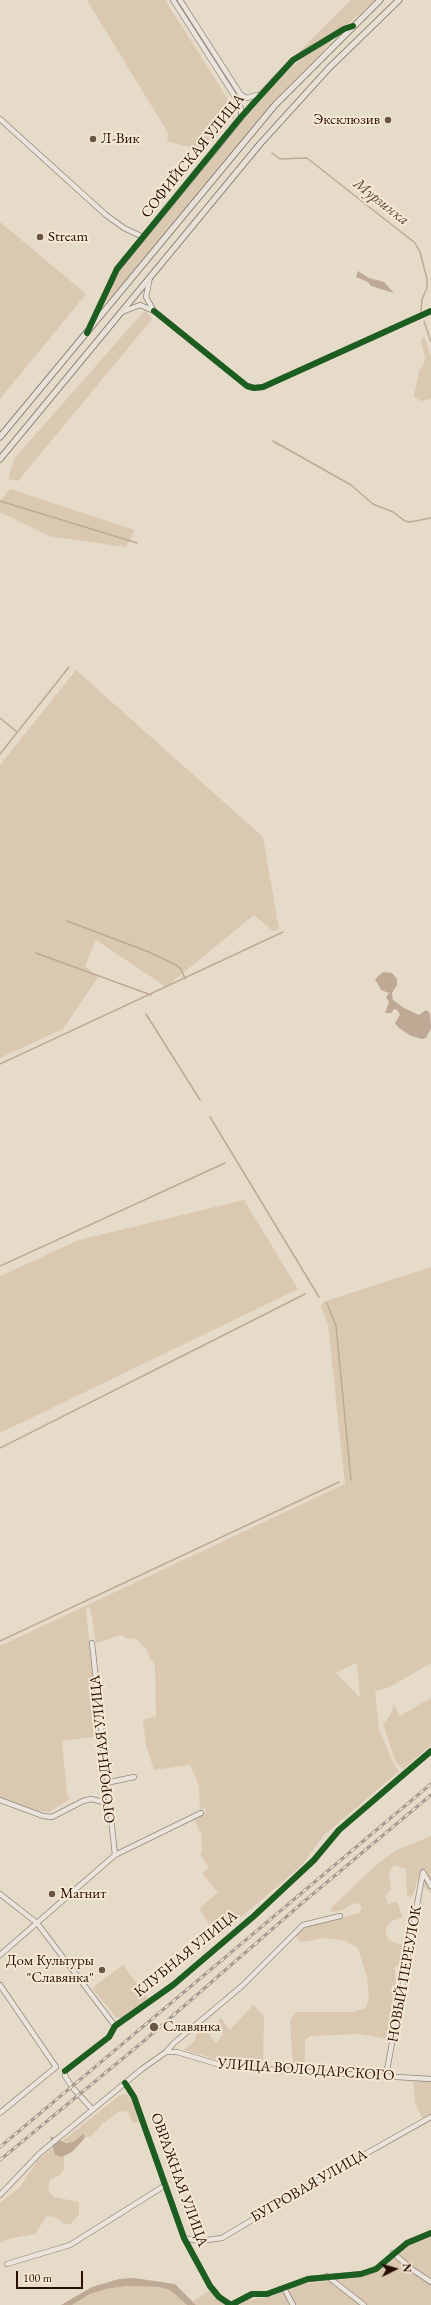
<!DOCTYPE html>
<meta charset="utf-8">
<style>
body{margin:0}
#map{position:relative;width:431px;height:2305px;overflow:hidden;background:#e6dac9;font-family:"EB Garamond",serif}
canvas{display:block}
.north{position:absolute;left:375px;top:2249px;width:40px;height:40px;-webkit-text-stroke:3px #f7e8d4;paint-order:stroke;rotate:85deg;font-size:11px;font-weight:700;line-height:16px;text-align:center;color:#280f00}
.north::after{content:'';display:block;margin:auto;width:14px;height:18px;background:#280f00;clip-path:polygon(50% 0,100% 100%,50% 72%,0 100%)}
.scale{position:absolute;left:16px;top:2271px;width:67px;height:18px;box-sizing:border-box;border:2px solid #280f00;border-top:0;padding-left:5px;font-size:12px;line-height:14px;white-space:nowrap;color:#280f00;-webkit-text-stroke:3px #f7e8d4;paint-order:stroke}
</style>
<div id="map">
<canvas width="431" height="2305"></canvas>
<div class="north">N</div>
<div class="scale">100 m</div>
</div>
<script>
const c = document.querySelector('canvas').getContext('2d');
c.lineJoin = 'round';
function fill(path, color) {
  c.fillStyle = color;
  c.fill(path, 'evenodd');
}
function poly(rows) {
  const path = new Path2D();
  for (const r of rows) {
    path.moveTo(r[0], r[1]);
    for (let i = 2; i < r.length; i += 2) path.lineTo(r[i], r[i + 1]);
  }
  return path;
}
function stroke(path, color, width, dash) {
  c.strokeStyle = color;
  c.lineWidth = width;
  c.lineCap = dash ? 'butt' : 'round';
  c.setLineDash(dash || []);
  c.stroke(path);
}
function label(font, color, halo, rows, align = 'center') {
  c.font = font + ' "EB Garamond",serif';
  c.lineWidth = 4;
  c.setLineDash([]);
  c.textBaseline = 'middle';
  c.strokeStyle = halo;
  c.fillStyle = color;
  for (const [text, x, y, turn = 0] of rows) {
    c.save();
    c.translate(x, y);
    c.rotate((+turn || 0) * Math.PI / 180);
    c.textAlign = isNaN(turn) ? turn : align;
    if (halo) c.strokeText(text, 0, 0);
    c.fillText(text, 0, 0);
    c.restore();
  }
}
const green = poly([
 [87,0,165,0,236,112,233,119,225,109,211,121,219,130,228,123,203,151,167,141,168,133],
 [351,0,374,0,346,26,292,59],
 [330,40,332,41,275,100,105,305,119,270,268,92,295,64],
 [0,222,86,294,0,399],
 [145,310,152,319,18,481,8,479,14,459],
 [424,337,431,356,431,399,421,401,414,397,419,370,423,366,425,358,421,341],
 [10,489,135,530,126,547,49,536,0,512,0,501],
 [76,670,263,837,279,929,273,931,254,915,166,987,96,940,85,966,98,977,63,1029,0,1058,0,765],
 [244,1200,298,1289,0,1433,0,1276,79,1240],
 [431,1267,431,1663,388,1688,375,1691,379,1729,394,1765,399,1771,323,1836,302,1865,218,1937,200,1910,202,1906,218,1893,202,1873,209,1868,200,1854,202,1852,201,1834,194,1819,206,1812,205,1807,200,1810,199,1787,195,1776,190,1765,154,1770,146,1745,143,1720,156,1716,155,1665,150,1659,147,1650,136,1638,128,1639,121,1635,96,1643,91,1611,89,1607,86,1609,98,1736,62,1741,67,1796,70,1799,49,1812,32,1810,0,1798,0,1646,345,1484,328,1325,321,1306,323,1302],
 [356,1663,357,1663,360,1698,336,1673],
 [431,1698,431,1745,403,1769,396,1762,383,1724,390,1715,394,1705,400,1716],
 [431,1836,431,1893,424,1887,424,1877,420,1873,412,1897,407,1896,406,1869,394,1865,389,1873,391,1890,385,1896,388,1904,397,1902,403,1918,391,1921,386,1928,386,1933,389,1940,405,1946,401,1963,394,1968,396,1980,393,1991,394,2005,389,2015,391,2027,388,2039,358,2034,310,2036,305,2040,305,2062,293,2064,290,2020,296,2012,353,2012,366,2008,369,1997,367,1977,358,1948,346,1941,325,1938,302,1942,297,1940,296,1934,310,1925,323,1923,359,1913,362,1909,358,1903,352,1904,343,1910,331,1912,331,1908,377,1864,397,1850],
 [123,1965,148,1999,122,2018,117,2018,92,1988],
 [253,2005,264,2016,263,2063,226,2062,184,2050,195,2041,196,2035,204,2028,216,2043,223,2034,215,2025,221,2018,230,2030],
 [413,2080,431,2081,431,2114,423,2119,415,2103],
 [127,2094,134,2105,139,2122,133,2123,128,2112,120,2111,103,2123,90,2137,85,2137,83,2134,72,2142,61,2142,120,2095],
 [54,2146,55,2153,64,2157,64,2169,59,2176,50,2179,48,2191,54,2197,79,2202,79,2215,70,2224,65,2224,55,2217,47,2216,35,2234,8,2239,0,2243,0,2203,20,2187,37,2161],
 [431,2237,431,2305,239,2305,246,2300,269,2297,302,2284,361,2277,379,2271,409,2246],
 [126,2286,159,2287,170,2290,187,2305,72,2305,90,2294,106,2289],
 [209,2291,225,2305,196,2305,193,2301]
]);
const water = poly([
 [358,271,369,278,384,282,394,293,371,286,368,282,356,277],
 [383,972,392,973,397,979,397,985,392,993,393,1000,404,1008,419,1015,426,1010,430,1013,431,1028,426,1038,422,1039,411,1036,399,1028,395,1023,400,1015,397,1010,394,1009,391,1013,385,1013,389,1002,386,997,389,993,381,990,375,979],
 [83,2134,85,2136,84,2139,72,2152,62,2157,55,2155,50,2136,66,2143,73,2142],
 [134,2278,175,2284,196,2305,187,2305,170,2290,159,2287,126,2286,106,2289,90,2294,72,2305,61,2305,92,2287,119,2279]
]);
const stream = poly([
 [272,153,280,159,307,158,415,243,420,252,427,279,427,288,422,299,421,311],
 [424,321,431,342],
 [273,441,351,485,373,504,393,512,405,521,410,522,431,518],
 [0,501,137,543],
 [0,718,17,732],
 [0,754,69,667],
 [67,921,149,952,176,965,181,969,185,979],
 [36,953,151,995],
 [146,1014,200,1100],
 [0,1064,283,932],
 [210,1117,319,1297],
 [0,1266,225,1163],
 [327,1303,336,1326,351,1480],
 [0,1448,305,1294],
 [0,1641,339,1482]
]);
const minor = poly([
 [173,0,237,100,241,109,241,117],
 [180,0,241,95,247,98,257,95],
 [0,119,106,215,124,228,143,237],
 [154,311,247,386,254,388,263,387,431,311],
 [122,312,140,305,154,311,146,297,150,277],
 [90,326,117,269,261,94,293,60,344,29,353,26],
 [92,1643,115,1855],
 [106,1783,134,1777],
 [0,1800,43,1816,52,1817,83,1801,91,1799,108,1803],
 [423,1872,431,1886],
 [0,1894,37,1923,115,2026],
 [0,1955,115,1855,201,1813],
 [0,1985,56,2067],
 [166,2052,174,2043,242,1986,303,1925,340,1916],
 [65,2071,109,2037,115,2026,173,1985,254,1916,314,1860,339,1830,431,1751],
 [65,2071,65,2076,72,2087,92,2109],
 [386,2076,423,1872],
 [125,2083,134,2097,184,2238,210,2286,219,2297,231,2305,252,2294,267,2294,308,2279,361,2274,376,2269,407,2243,431,2233],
 [0,2113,56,2067],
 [0,2195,40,2153,142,2069,166,2052,177,2052,227,2067,431,2079],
 [184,2238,199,2241,222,2238,319,2180,431,2117],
 [393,2253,413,2270,431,2282],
 [7,2264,70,2245,164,2186],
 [327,2276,364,2305],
 [284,2288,293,2305]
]);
const major = poly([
 [0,437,275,105,380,0],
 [0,459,260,144,329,68,399,0]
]);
const rail = poly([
 [0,2147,431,1784],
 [0,2160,145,2040,301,1904,431,1795]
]);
const cycleway = poly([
 [154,311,247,386,254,388,263,387,431,311],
 [87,333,117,269,241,117,293,60,344,29,353,26],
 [65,2071,109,2037,115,2026,173,1985,254,1916,314,1860,339,1830,431,1751],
 [125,2083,134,2097,184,2238,210,2286,219,2297,231,2305,252,2294,267,2294,308,2279,361,2274,376,2269,407,2243,431,2233]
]);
const markers = [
 [388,120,4,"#6a5646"],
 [93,139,4,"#6a5646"],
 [40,237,4,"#6a5646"],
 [52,1894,4,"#6a5646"],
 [102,1970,4,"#6a5646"],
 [154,2027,5,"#6a5646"]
];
const poiNames = [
 ["Эксклюзив",380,120,"right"],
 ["Л-Вик",101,139],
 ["Stream",48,237],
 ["Магнит",60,1894],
 ["Дом Культуры",94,1961,"right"],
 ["\"Славянка\"",94,1978,"right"],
 ["Славянка",163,2027]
];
const streetNames = [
 ["СОФИЙСКАЯ УЛИЦА",193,156,-51],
 ["ОГОРОДНАЯ УЛИЦА",103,1749,-96],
 ["КЛУБНАЯ УЛИЦА",186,1954,-39],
 ["НОВЫЙ ПЕРЕУЛОК",405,1974,-80],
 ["УЛИЦА ВОЛОДАРСКОГО",306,2070,4],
 ["ОВРАЖНАЯ УЛИЦА",179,2180,70],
 ["БУГРОВАЯ УЛИЦА",309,2186,-30]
];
const waterNames = [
 ["Мурзинка",381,202,38]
];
fill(green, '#dac8b1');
fill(water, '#beaa94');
stroke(stream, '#beaa94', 1.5);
stroke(minor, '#91887c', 6);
stroke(major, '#766c62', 7);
stroke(minor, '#ebe4dc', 4.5);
stroke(major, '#e7e0d7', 5.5);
stroke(rail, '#a49c94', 3);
stroke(rail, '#f7e8d4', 1.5, [4.5]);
stroke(cycleway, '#1b5e20', 6);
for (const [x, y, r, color] of markers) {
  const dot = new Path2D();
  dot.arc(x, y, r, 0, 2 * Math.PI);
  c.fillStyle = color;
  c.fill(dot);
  stroke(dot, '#f7e8d4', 1.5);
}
label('15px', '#280f00', '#f7e8d4', poiNames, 'left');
label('15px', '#280f00', '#f7e8d4', streetNames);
label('italic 16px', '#644c38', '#f7e8d4', waterNames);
</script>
